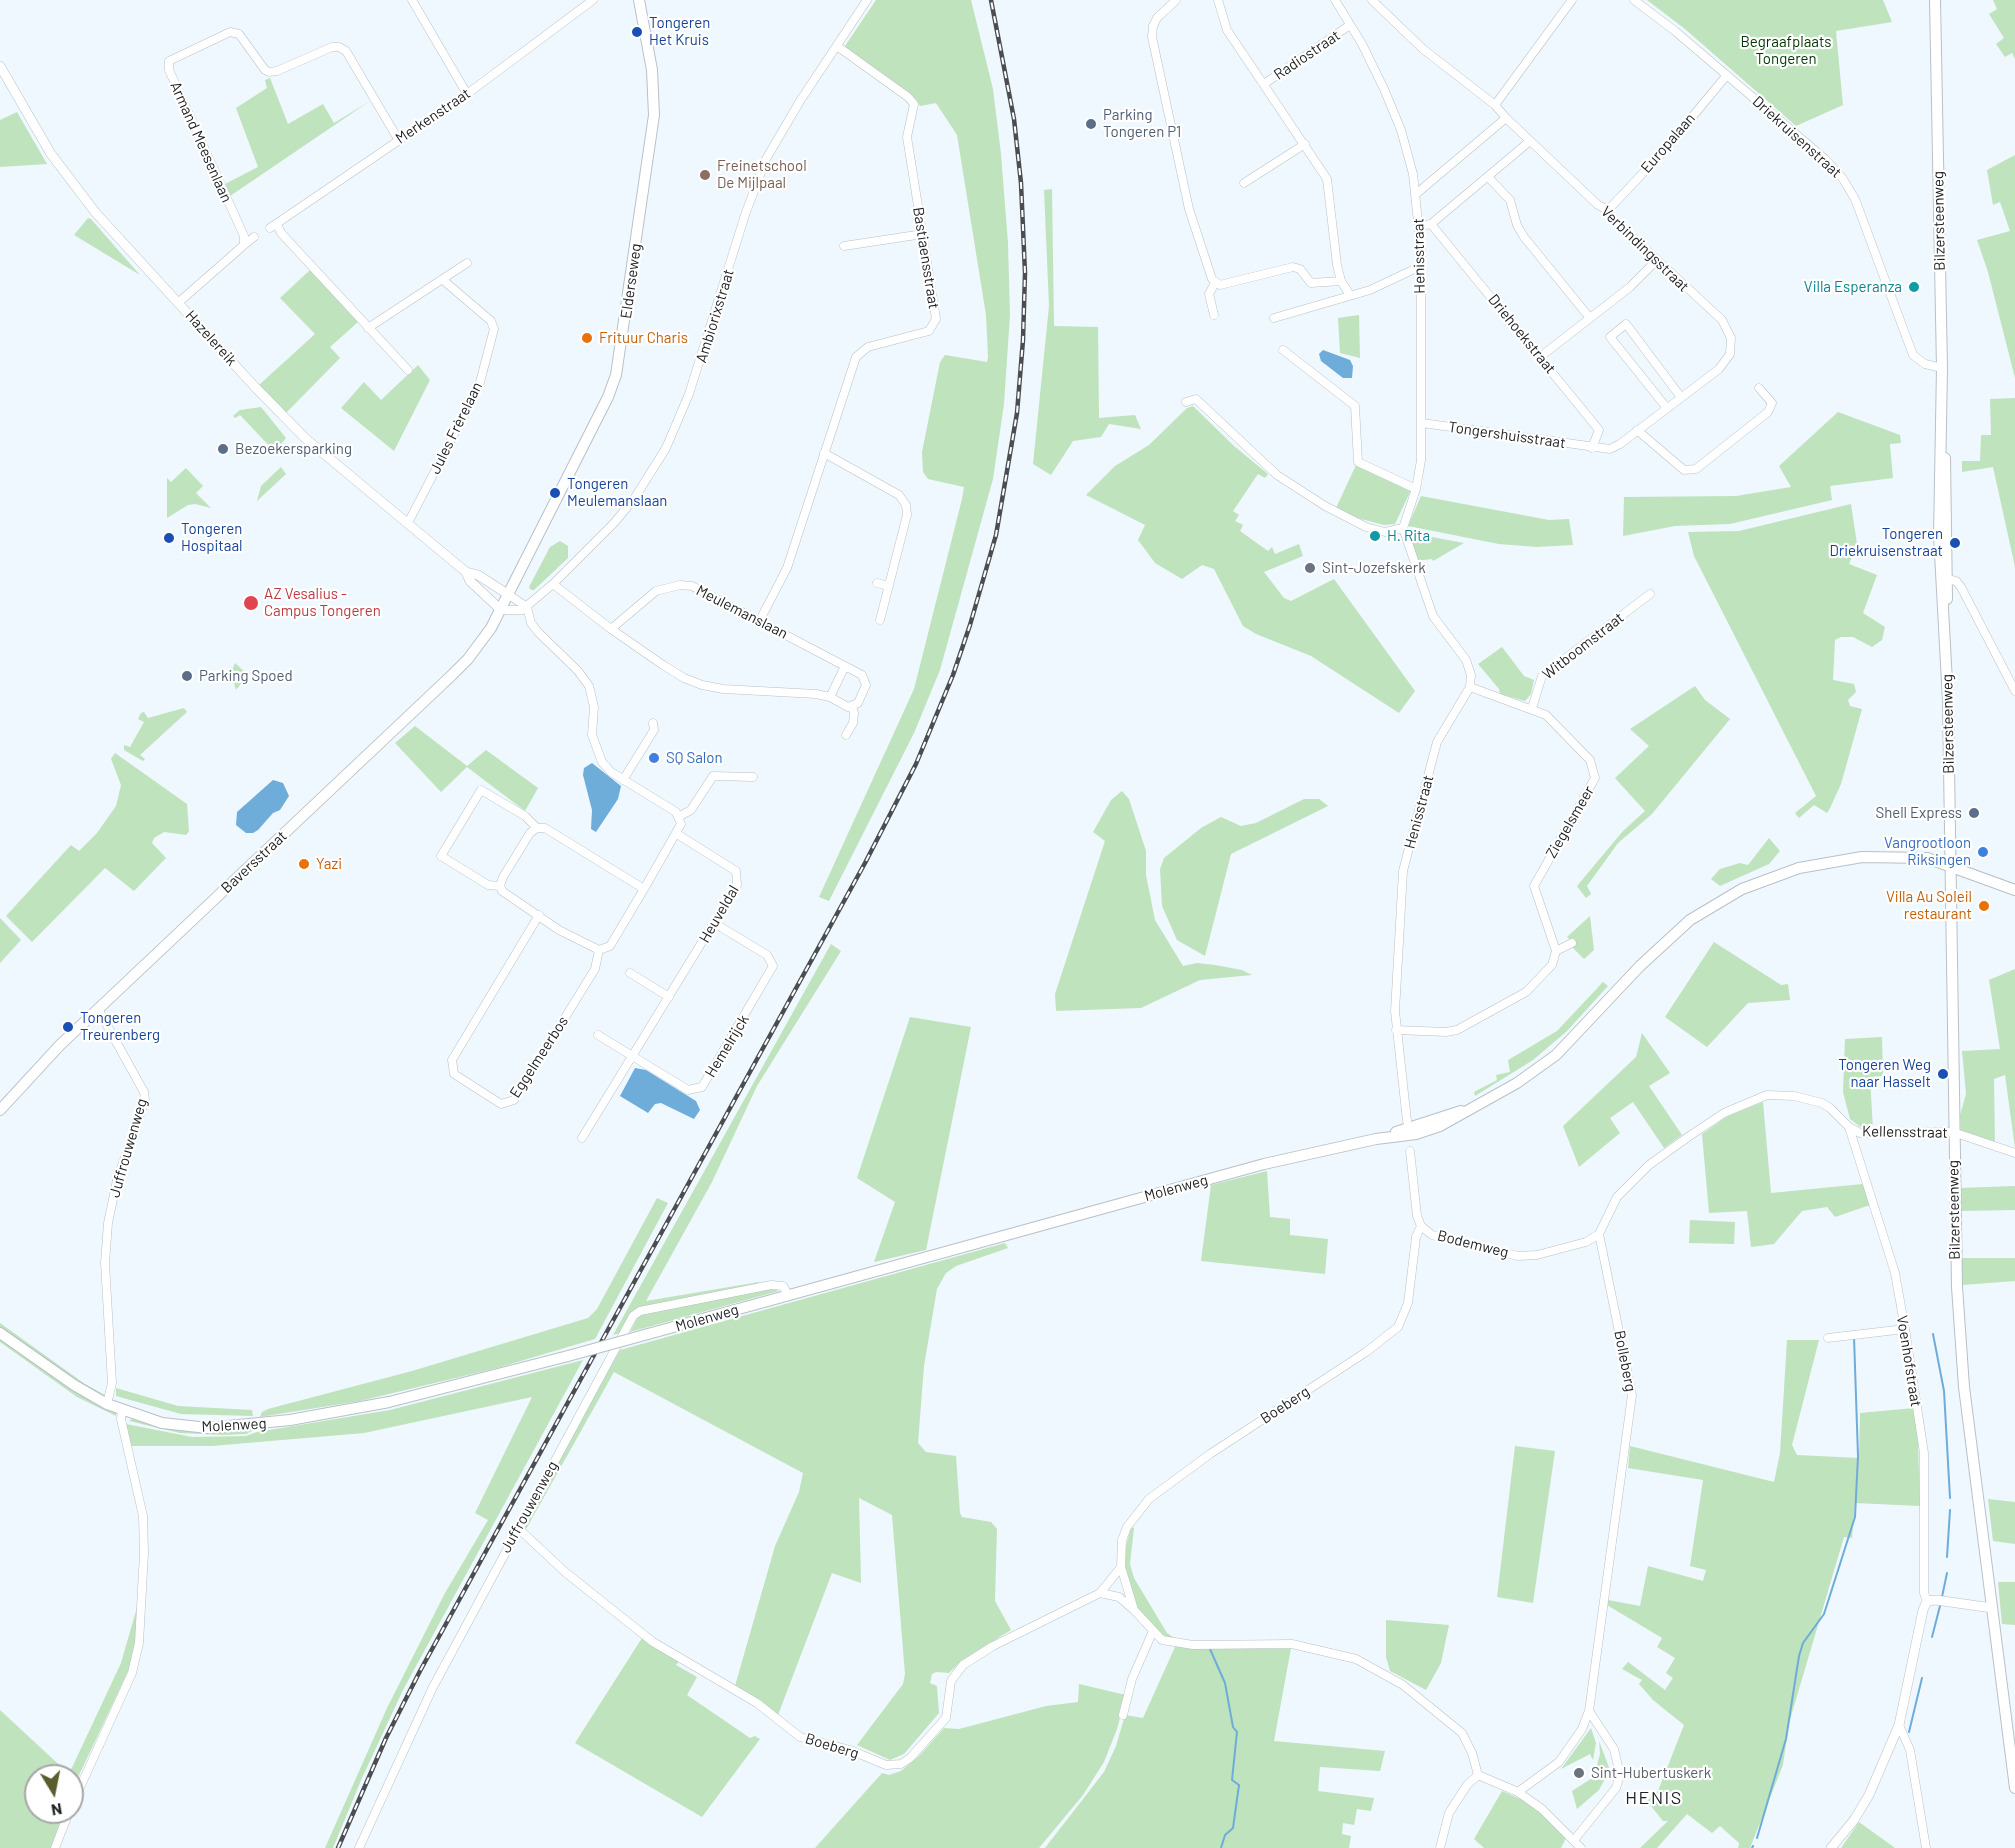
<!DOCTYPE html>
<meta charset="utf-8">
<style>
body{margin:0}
#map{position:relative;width:2015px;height:1848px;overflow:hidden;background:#eff7ff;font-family:Barlow,sans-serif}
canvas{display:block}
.north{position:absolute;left:24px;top:1764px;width:60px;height:60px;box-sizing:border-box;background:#fff;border:2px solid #a6a7a8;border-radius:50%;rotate:170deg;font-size:16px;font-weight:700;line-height:24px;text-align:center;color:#202326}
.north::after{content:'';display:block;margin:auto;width:21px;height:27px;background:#5a5e2c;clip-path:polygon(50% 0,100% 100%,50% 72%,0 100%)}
</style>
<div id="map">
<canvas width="2015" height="1848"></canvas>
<div class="north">N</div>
</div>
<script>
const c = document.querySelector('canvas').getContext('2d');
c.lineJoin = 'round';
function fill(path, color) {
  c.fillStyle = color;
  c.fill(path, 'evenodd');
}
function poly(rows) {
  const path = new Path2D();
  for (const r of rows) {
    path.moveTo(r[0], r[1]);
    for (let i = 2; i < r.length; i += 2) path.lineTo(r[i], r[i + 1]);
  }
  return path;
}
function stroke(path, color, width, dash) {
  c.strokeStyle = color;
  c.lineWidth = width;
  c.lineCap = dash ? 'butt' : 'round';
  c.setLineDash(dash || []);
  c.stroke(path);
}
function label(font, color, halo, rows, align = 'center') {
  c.font = font + ' Barlow,sans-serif';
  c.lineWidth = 4.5;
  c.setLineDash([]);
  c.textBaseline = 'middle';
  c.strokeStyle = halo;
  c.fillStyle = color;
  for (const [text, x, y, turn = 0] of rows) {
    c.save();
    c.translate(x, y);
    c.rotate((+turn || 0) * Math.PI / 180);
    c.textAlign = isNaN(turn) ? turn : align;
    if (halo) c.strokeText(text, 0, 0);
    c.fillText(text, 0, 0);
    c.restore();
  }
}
const green = poly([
 [876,0,971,0,993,89,1001,154,1008,243,1010,315,1004,404,993,479,940,670,914,733,829,901,819,897,914,689,962,499,964,487,928,479,923,472,922,452,940,362,945,355,987,362,988,357,986,315,957,135,936,103,920,106,916,99,849,51,845,46],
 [1647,0,1883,0,1892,22,1836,31,1843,105,1796,126,1685,29],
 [1993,0,2015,0,2015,59,2012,53,2005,57,1996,44,2004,38,1989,14,1997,9],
 [270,78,288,124,323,104,334,123,370,101,230,196,225,184,258,167,236,108,267,88,265,80],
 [17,112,47,164,0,167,0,120],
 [2015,155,2015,378,1988,272,1977,240,2010,231,2000,202,1993,205,1987,170],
 [1052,189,1054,326,1098,327,1099,418,1135,415,1141,429,1109,424,1101,437,1073,441,1051,475,1033,464,1049,306,1044,190],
 [88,218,91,219,140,275,74,235],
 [310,270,358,322,330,347,340,358,286,413,259,385,315,334,280,298],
 [1359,315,1360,358,1340,353,1338,318],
 [418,365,430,380,394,451,341,408,364,382,381,400],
 [2015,398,2015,567,1993,467,1962,472,1962,461,1980,461,1981,435,1991,435,1990,399],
 [1193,406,1234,446,1268,474,1265,478,1258,474,1233,511,1239,515,1235,521,1243,525,1240,531,1268,551,1272,547,1275,554,1299,544,1303,556,1264,572,1284,598,1291,601,1334,579,1415,691,1399,713,1311,656,1256,634,1243,626,1214,569,1202,565,1182,579,1155,563,1138,540,1145,525,1086,495,1115,466,1149,445,1187,408],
 [261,407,286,438,275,452,240,415,235,418,233,416,240,410],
 [1838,412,1900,435,1901,443,1890,444,1893,478,1830,486,1832,500,1730,524,1675,526,1623,536,1624,497,1736,496,1791,487,1779,466],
 [1356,465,1411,490,1395,524,1384,525,1357,518,1336,508],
 [281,467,286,474,257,501,261,486],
 [186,468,203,486,196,493,211,508,195,504,188,505,167,518,167,478,171,482],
 [1421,496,1549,520,1569,519,1573,545,1537,547,1499,544,1408,526],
 [1851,504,1857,544,1849,564,1877,575,1863,613,1885,627,1882,640,1872,647,1853,637,1841,637,1835,640,1833,680,1854,684,1856,692,1848,700,1850,706,1862,709,1841,784,1830,808,1827,813,1814,805,1799,818,1795,813,1816,796,1694,556,1688,532,1739,531],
 [1408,534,1421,535,1464,543,1433,561,1432,559,1417,561],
 [560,541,568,546,568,558,534,590,531,590,529,587,550,547],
 [1502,647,1524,676,1534,680,1531,694,1525,701,1500,694,1499,689,1478,664],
 [235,663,248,675,236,690,231,673],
 [1695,686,1705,700,1730,719,1652,814,1618,843,1587,886,1591,894,1586,898,1577,886,1623,831,1645,811,1615,778,1649,746,1630,729],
 [184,708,187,712,140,755,145,759,143,761,124,750,124,745,130,747,144,722,138,719,141,713,144,712,148,718],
 [415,726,467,766,486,750,538,788,525,811,467,767,441,792,395,743],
 [115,753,187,804,189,831,186,835,164,832,154,838,152,843,166,858,134,891,105,868,32,942,6,916,71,845,79,851,97,833,116,806,121,785,111,759],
 [1122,791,1129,799,1146,851,1146,875,1155,920,1183,966,1197,963,1215,965,1242,970,1252,975,1200,980,1141,1008,1056,1011,1055,994,1105,841,1093,832,1111,800],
 [1304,799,1319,799,1328,806,1231,854,1205,956,1177,940,1162,906,1160,869,1164,858,1201,828,1221,817,1241,826,1256,823],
 [1769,838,1780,851,1769,864,1720,886,1711,879,1720,869,1740,863,1748,865],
 [1590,916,1594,950,1584,959,1572,947,1575,945,1567,937],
 [0,918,21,940,0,963],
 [1714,942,1781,985,1788,984,1790,1000,1748,1003,1707,1047,1665,1017],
 [831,944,841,951,757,1086,712,1182,646,1301,759,1282,759,1285,635,1310,620,1333,613,1335],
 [2015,969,2015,1148,2005,1075,1994,1079,1995,1144,1961,1131,1960,1115,1966,1094,1962,1051,2000,1049,1989,980],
 [1603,982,1608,986,1567,1031,1533,1060,1475,1096,1474,1092,1497,1080,1496,1075,1510,1072,1508,1060,1557,1031],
 [910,1017,971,1027,926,1250,874,1262,895,1202,857,1178],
 [1642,1033,1670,1073,1649,1086,1682,1135,1664,1148,1633,1102,1610,1118,1620,1133,1579,1167,1563,1126,1636,1057],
 [1882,1037,1883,1076,1870,1077,1873,1130,1863,1129,1850,1119,1843,1092,1845,1039],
 [1763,1102,1771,1193,1863,1184,1870,1205,1835,1217,1827,1207,1802,1211,1774,1244,1751,1247,1747,1211,1709,1213,1702,1134,1728,1116],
 [1267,1171,1270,1217,1290,1219,1290,1235,1328,1239,1325,1274,1201,1261,1211,1185],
 [2015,1186,2015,1210,1960,1211,1960,1188],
 [657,1198,668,1203,595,1339,497,1368,360,1401,260,1417,262,1412,268,1409,412,1371,588,1318,597,1309],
 [1690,1220,1735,1222,1734,1244,1689,1243],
 [1005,1243,1008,1248,956,1266,946,1273,937,1289,924,1366,918,1443,926,1452,956,1456,960,1513,962,1517,991,1522,997,1529,995,1601,1011,1630,961,1661,949,1673,936,1672,932,1674,930,1683,937,1686,939,1713,904,1754,890,1760,857,1745,903,1684,905,1674,892,1515,859,1498,861,1583,832,1573,778,1715,735,1686,775,1546,799,1492,803,1473,614,1372,525,1531,523,1528,572,1434,620,1350],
 [1961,1258,2015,1258,2015,1281,1962,1285],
 [772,1288,779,1291,630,1332,639,1315],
 [0,1323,85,1384,105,1395,104,1397,81,1385,0,1327],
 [0,1339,71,1389,116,1413,116,1416,77,1397,0,1342],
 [1787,1340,1819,1340,1792,1445,1797,1455,1859,1458,1860,1413,1914,1408,1918,1441,1920,1506,1855,1503,1852,1538,1844,1537,1789,1723,1783,1765,1750,1848,1738,1848,1739,1843,1720,1826,1712,1833,1687,1814,1657,1848,1640,1848,1668,1821,1663,1821,1647,1801,1658,1791,1684,1725,1653,1700,1639,1684,1642,1680,1622,1669,1628,1662,1665,1690,1673,1678,1666,1673,1675,1658,1657,1647,1662,1638,1607,1605,1608,1600,1640,1606,1648,1566,1703,1581,1706,1570,1690,1566,1703,1480,1628,1468,1630,1446,1774,1482,1780,1453],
 [583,1360,403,1690,362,1778,333,1848,325,1848,387,1708,445,1593,488,1520,475,1513,532,1397,364,1433,212,1446,129,1446,126,1424,192,1437,246,1436,257,1432,390,1410],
 [116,1388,178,1406,252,1410,253,1416,181,1414,116,1396],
 [132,1419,196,1432,254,1430,246,1434,222,1435,180,1433,129,1421],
 [1515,1446,1555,1451,1533,1603,1497,1597],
 [1988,1499,2015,1502,2015,1544,1993,1541],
 [1131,1527,1134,1528,1130,1564,1134,1578,1167,1633,1173,1637,1171,1640,1157,1631,1139,1611,1127,1579,1123,1558],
 [1998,1582,2015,1582,2015,1625,2002,1624],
 [140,1597,138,1626,131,1665,72,1790,72,1776,36,1776,36,1812,64,1812,51,1848,0,1848,0,1710,69,1774,121,1663],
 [1386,1620,1449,1625,1441,1663,1426,1690,1390,1671,1386,1657],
 [642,1638,680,1660,676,1665,697,1677,687,1695,750,1738,755,1736,760,1739,702,1817,575,1743],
 [1175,1647,1291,1648,1274,1741,1385,1751,1380,1771,1320,1767,1318,1791,1374,1798,1371,1811,1357,1809,1354,1825,1343,1823,1342,1834,1351,1836,1349,1848,1045,1848,1104,1772,1116,1746,1125,1715,1143,1718],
 [1079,1684,1126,1695,1117,1729,1104,1762,1083,1795,1039,1848,815,1848,882,1773,889,1775,901,1771,919,1756,944,1728,959,1729,1046,1706,1078,1702],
 [1591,1728,1596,1743,1593,1760,1590,1754,1561,1769],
 [1599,1741,1610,1770,1599,1790,1577,1809,1572,1791,1600,1773,1597,1765,1600,1754],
 [1502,1791,1525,1801,1555,1825,1566,1838,1561,1848,1484,1848,1474,1839],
 [1859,1822,1895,1848,1841,1848]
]);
const water = poly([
 [1323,350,1350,360,1353,366,1352,378,1343,378,1321,361,1319,354],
 [592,763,621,786,618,799,596,832,591,829,592,810,583,775,584,768],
 [273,780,283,783,289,796,280,810,273,813,258,830,253,833,246,833,236,825,237,812],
 [635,1068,646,1070,696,1101,700,1110,694,1119,661,1103,655,1104,648,1113,620,1096]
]);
const stream = poly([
 [1933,1334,1944,1391,1950,1498],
 [1947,1557,1950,1510],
 [1942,1597,1947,1573],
 [1932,1637,1940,1606],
 [1210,1649,1225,1683,1233,1727,1237,1732,1232,1780,1239,1785,1233,1828,1225,1835,1221,1848],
 [1909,1732,1922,1678],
 [1757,1838,1786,1739,1799,1656,1803,1643,1824,1614,1855,1517,1858,1456,1854,1337],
 [1752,1848,1753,1846]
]);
const minor = poly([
 [412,0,467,94],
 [1176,0,1157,18,1153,26,1152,37,1189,209,1212,279,1220,285,1293,267,1300,269,1311,283,1341,281],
 [1218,0,1227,30,1327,179,1337,265,1341,281,1350,295],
 [1335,0,1362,44,1384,89,1401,130,1413,174,1421,251,1421,460,1416,489,1403,528,1433,616,1466,660,1471,675,1470,687,1437,742,1403,871,1395,1011,1407,1121],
 [1372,0,1423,49,1495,105,1506,118,1598,205,1608,210,1613,219,1722,320,1731,338,1730,354,1719,369,1620,444,1610,449,1422,423],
 [1634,0,1675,31,1825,159,1843,179,1855,199,1913,355,1925,364,1942,368],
 [1264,84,1350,25],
 [1495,105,1572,0],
 [1489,178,1510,200,1517,225,1524,237,1589,317],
 [1244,183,1305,144],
 [1416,194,1506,118],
 [1608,210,1663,152,1727,75],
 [277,224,281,233,408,370],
 [1431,224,1599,430,1592,448],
 [1420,226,1431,224,1530,141],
 [270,228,467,94,593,0],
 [244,245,254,237],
 [844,246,923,234],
 [179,302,244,245,244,236,169,70,169,61,230,32,239,34,265,70,269,72,277,71,332,47,339,47,346,51,398,139],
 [1214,315,1209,294,1215,283],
 [1274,318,1370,290,1421,266],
 [368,328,467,263],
 [1283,350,1355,406,1358,462,1416,489],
 [1540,357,1630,287,1656,261],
 [1186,402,1196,399,1277,475,1325,506,1366,527,1385,532,1403,528],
 [1666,407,1610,337,1626,324,1680,396],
 [1637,430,1684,470,1696,469,1768,412,1772,403,1759,388],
 [824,453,899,495,906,505,907,515,880,620],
 [408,523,479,386,494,329,491,321,443,280],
 [1942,578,1956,581,1961,587,2015,691],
 [877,583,889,586],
 [553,584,611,629,663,665,684,678,702,685,723,689,816,694,830,697,848,707,858,703,866,685,862,675,692,586,680,585,656,591,611,629],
 [509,595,527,607],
 [527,607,531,623,538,632,578,671,589,686,594,707,592,735,602,762,611,772,676,812,681,824,644,889,545,828,537,828,530,833,503,877,500,886,502,891,559,930,599,950,610,946,644,889],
 [501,610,522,610,553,584,614,523,634,499,666,448,689,394,745,215,766,159,800,101,867,0],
 [760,620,787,568,856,357,868,347,929,331,936,319,907,137,914,104,908,97,837,46],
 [830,697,845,666],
 [1532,708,1542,676,1650,594],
 [846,735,853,723,854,713,852,707],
 [623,780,654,730,653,723],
 [680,816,691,810,713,776,753,777],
 [500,886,488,885,441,856,481,790,525,816,537,828],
 [539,915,452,1060,454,1074,501,1104,514,1100,595,969,599,950],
 [1556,951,1572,943],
 [630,973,669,997],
 [98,1009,144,1092,145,1100,117,1180,108,1223,105,1263,112,1383,107,1404],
 [1396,1030,1446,1032,1457,1030,1526,992,1552,965,1556,951,1534,886,1595,778,1590,760,1546,715,1470,687],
 [598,1035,688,1090,702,1087,773,966,767,955,714,923],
 [1849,1127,1895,1273,1905,1329,1924,1453,1924,1593,1927,1601],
 [582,1138,737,885,736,871,677,834],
 [1410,1151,1417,1216,1421,1226,1432,1235,1518,1256,1537,1255,1586,1242,1599,1234],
 [1421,1226,1416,1237,1408,1303,1398,1327,1366,1352,1210,1454,1149,1499,1127,1527,1122,1540,1121,1567,1134,1610,1162,1640,1193,1645,1292,1644,1356,1659,1403,1685,1462,1733,1472,1753,1478,1775],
 [1828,1338,1905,1329],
 [518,1528,565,1572,653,1642,757,1703,800,1737,850,1750,886,1765,901,1764,910,1758,946,1718,951,1681,963,1665,993,1646,1100,1593,1121,1567],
 [1100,1593,1119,1597,1134,1610],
 [1123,1715,1132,1679,1153,1631],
 [1899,1725,1910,1750,1926,1848],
 [1478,1775,1518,1792,1542,1809,1581,1848],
 [1518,1792,1559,1762,1582,1729,1589,1711,1632,1395,1599,1234,1617,1197,1649,1165,1688,1137,1724,1113,1767,1095,1794,1096,1822,1103,1830,1108,1849,1127,1860,1133,1953,1132,2015,1153],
 [72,1805,132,1673,139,1643,144,1553,143,1516,121,1419,122,1410],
 [1575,1839,1616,1788,1620,1775,1614,1749,1589,1711],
 [55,1848,69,1812],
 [359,1848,433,1687,633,1316,640,1311,771,1285,783,1286,788,1295],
 [1440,1848,1449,1813,1467,1785,1478,1775]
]);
const tertiary = poly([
 [0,66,51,154,95,212,255,387,305,438,466,572,470,581,501,610],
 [466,572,478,575,509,595],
 [1831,1848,1854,1820,1869,1795,1899,1725,1923,1610,1927,1601,1936,1600,1992,1608]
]);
const secondary = poly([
 [1935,0,1942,368,1939,535,1948,701,1957,1287,1964,1387,2015,1788],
 [1945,458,1947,599],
 [0,1110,60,1045,452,675,468,659,491,628,608,397,616,375,654,115,652,70,639,0],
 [1396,1132,1461,1111],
 [0,1333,74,1385,107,1404,162,1423,208,1428,290,1420,389,1402,568,1356],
 [648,1334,1264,1164,1376,1139,1416,1134,1440,1126,1517,1083,1556,1055,1640,966,1690,920,1742,889,1799,868,1862,857,1927,858,2015,890]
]);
const rail = poly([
 [338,1848,386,1738,420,1671,865,863,916,764,953,675,970,625,996,535,1017,413,1023,340,1025,273,1021,183,1014,119,991,0]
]);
const secondaryBridge = poly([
 [568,1356,648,1334]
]);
const markers = [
 [637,32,6,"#1a4fb4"],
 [1091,124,6,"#5c6f8a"],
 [705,175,6,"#8d6e63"],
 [1914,287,6,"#0f9aa8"],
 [587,338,6,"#e8710a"],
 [223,449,6,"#5c6f8a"],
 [555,493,6,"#1a4fb4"],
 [1375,536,6,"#0f9aa8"],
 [169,538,6,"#1a4fb4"],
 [1955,543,6,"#1a4fb4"],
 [1310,568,6,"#6b7280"],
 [251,603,8,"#e0444e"],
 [187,676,6,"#5c6f8a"],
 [654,758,6,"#3f7fe0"],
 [1974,813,6,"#5c6f8a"],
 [1983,852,6,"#3f7fe0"],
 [304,864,6,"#e8710a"],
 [1984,906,6,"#e8710a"],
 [68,1027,6,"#1a4fb4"],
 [1943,1074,6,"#1a4fb4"],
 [1579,1773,6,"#6b7280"]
];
const transitNames = [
 ["Tongeren",649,23],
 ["Het Kruis",649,40],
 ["Tongeren",567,484],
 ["Meulemanslaan",567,501],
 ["Tongeren",181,529],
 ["Hospitaal",181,546],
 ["Tongeren",1943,534,"right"],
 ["Driekruisenstraat",1943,551,"right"],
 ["Tongeren",80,1018],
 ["Treurenberg",80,1035],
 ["Tongeren Weg",1931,1065,"right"],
 ["naar Hasselt",1931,1082,"right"]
];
const parkNames = [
 ["Begraafplaats",1786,42],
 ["Tongeren",1786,59]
];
const streetNames = [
 ["Radiostraat",1307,55,-34],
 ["Merkenstraat",433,116,-34],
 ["Driekruisenstraat",1797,137,42],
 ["Armand Meesenlaan",201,142,66],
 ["Europalaan",1668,143,-49],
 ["Bilzersteenweg",1939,221,-91],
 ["Verbindingsstraat",1645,249,44],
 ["Henisstraat",1419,256,-91],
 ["Bastiaensstraat",926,258,81],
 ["Elderseweg",631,281,-82],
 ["Ambiorixstraat",715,316,-73],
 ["Driehoekstraat",1522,334,51],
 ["Hazelereik",211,338,48],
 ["Jules Frèrelaan",456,428,-64],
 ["Tongershuisstraat",1507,435,8],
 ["Meulemanslaan",742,612,27],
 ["Witboomstraat",1583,646,-38],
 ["Bilzersteenweg",1948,724,-91],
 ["Henisstraat",1419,812,-75],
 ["Ziegelsmeer",1570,822,-60],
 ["Baversstraat",254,862,-43],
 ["Heuveldal",719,914,-60],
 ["Hemelrijck",727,1046,-59],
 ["Eggelmeerbos",539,1057,-57],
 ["Kellensstraat",1905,1132,1],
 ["Juffrouwenweg",128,1148,-74],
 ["Molenweg",1176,1188,-15],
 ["Bilzersteenweg",1954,1210,-91],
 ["Bodemweg",1473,1244,14],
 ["Molenweg",707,1318,-16],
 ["Bolleberg",1625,1361,79],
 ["Voenhofstraat",1909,1361,81],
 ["Boeberg",1285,1405,-33],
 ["Molenweg",234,1425,-3],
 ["Juffrouwenweg",529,1507,-61],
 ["Boeberg",832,1746,17]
];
const serviceNames = [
 ["Parking",1103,115],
 ["Tongeren P1",1103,132],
 ["Bezoekersparking",235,449],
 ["Parking Spoed",199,676],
 ["Shell Express",1962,813,"right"]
];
const educationNames = [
 ["Freinetschool",717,166],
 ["De Mijlpaal",717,183]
];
const cultureNames = [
 ["Villa Esperanza",1902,287],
 ["H. Rita",1387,536,"left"]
];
const foodNames = [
 ["Frituur Charis",599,338],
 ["Yazi",316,864],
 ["Villa Au Soleil",1972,897,"right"],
 ["restaurant",1972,914,"right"]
];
const worshipNames = [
 ["Sint-Jozefskerk",1322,568],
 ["Sint-Hubertuskerk",1591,1773]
];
const healthNames = [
 ["AZ Vesalius -",264,594],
 ["Campus Tongeren",264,611]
];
const shopNames = [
 ["SQ Salon",666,758],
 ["Vangrootloon",1971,843,"right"],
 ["Riksingen",1971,860,"right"]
];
const quarterNames = [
 ["HENIS",1654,1798]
];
fill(green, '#bfe3bd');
fill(water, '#6eacda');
stroke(stream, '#6eacda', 2);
stroke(minor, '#b9c0c7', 9);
stroke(tertiary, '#b9c0c7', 10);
stroke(secondary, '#b9c0c7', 12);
stroke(minor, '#fff', 8);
stroke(tertiary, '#fff', 9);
stroke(secondary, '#fff', 10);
stroke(rail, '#4a4e52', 4.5);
stroke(rail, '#fff', 2, [7]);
stroke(secondaryBridge, '#b9c0c7', 12, []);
stroke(secondaryBridge, '#fff', 10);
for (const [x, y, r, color] of markers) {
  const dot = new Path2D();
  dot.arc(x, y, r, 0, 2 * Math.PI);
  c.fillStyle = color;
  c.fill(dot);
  stroke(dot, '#fff', 2);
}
label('15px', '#164399', '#fff', transitNames, 'left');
label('15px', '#003601', '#fff', parkNames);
label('15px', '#202326', '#fff', streetNames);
label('15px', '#4e5e75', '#fff', serviceNames, 'left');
label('15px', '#785e54', '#fff', educationNames, 'left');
label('15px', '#0d838f', '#fff', cultureNames, 'right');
label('15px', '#c56008', '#fff', foodNames, 'left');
label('15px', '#5b616d', '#fff', worshipNames, 'left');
label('15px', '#be3a42', '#fff', healthNames, 'left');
label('15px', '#366cbe', '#fff', shopNames, 'left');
c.letterSpacing = '1.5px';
label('18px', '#202326', '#fff', quarterNames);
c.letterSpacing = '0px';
</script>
